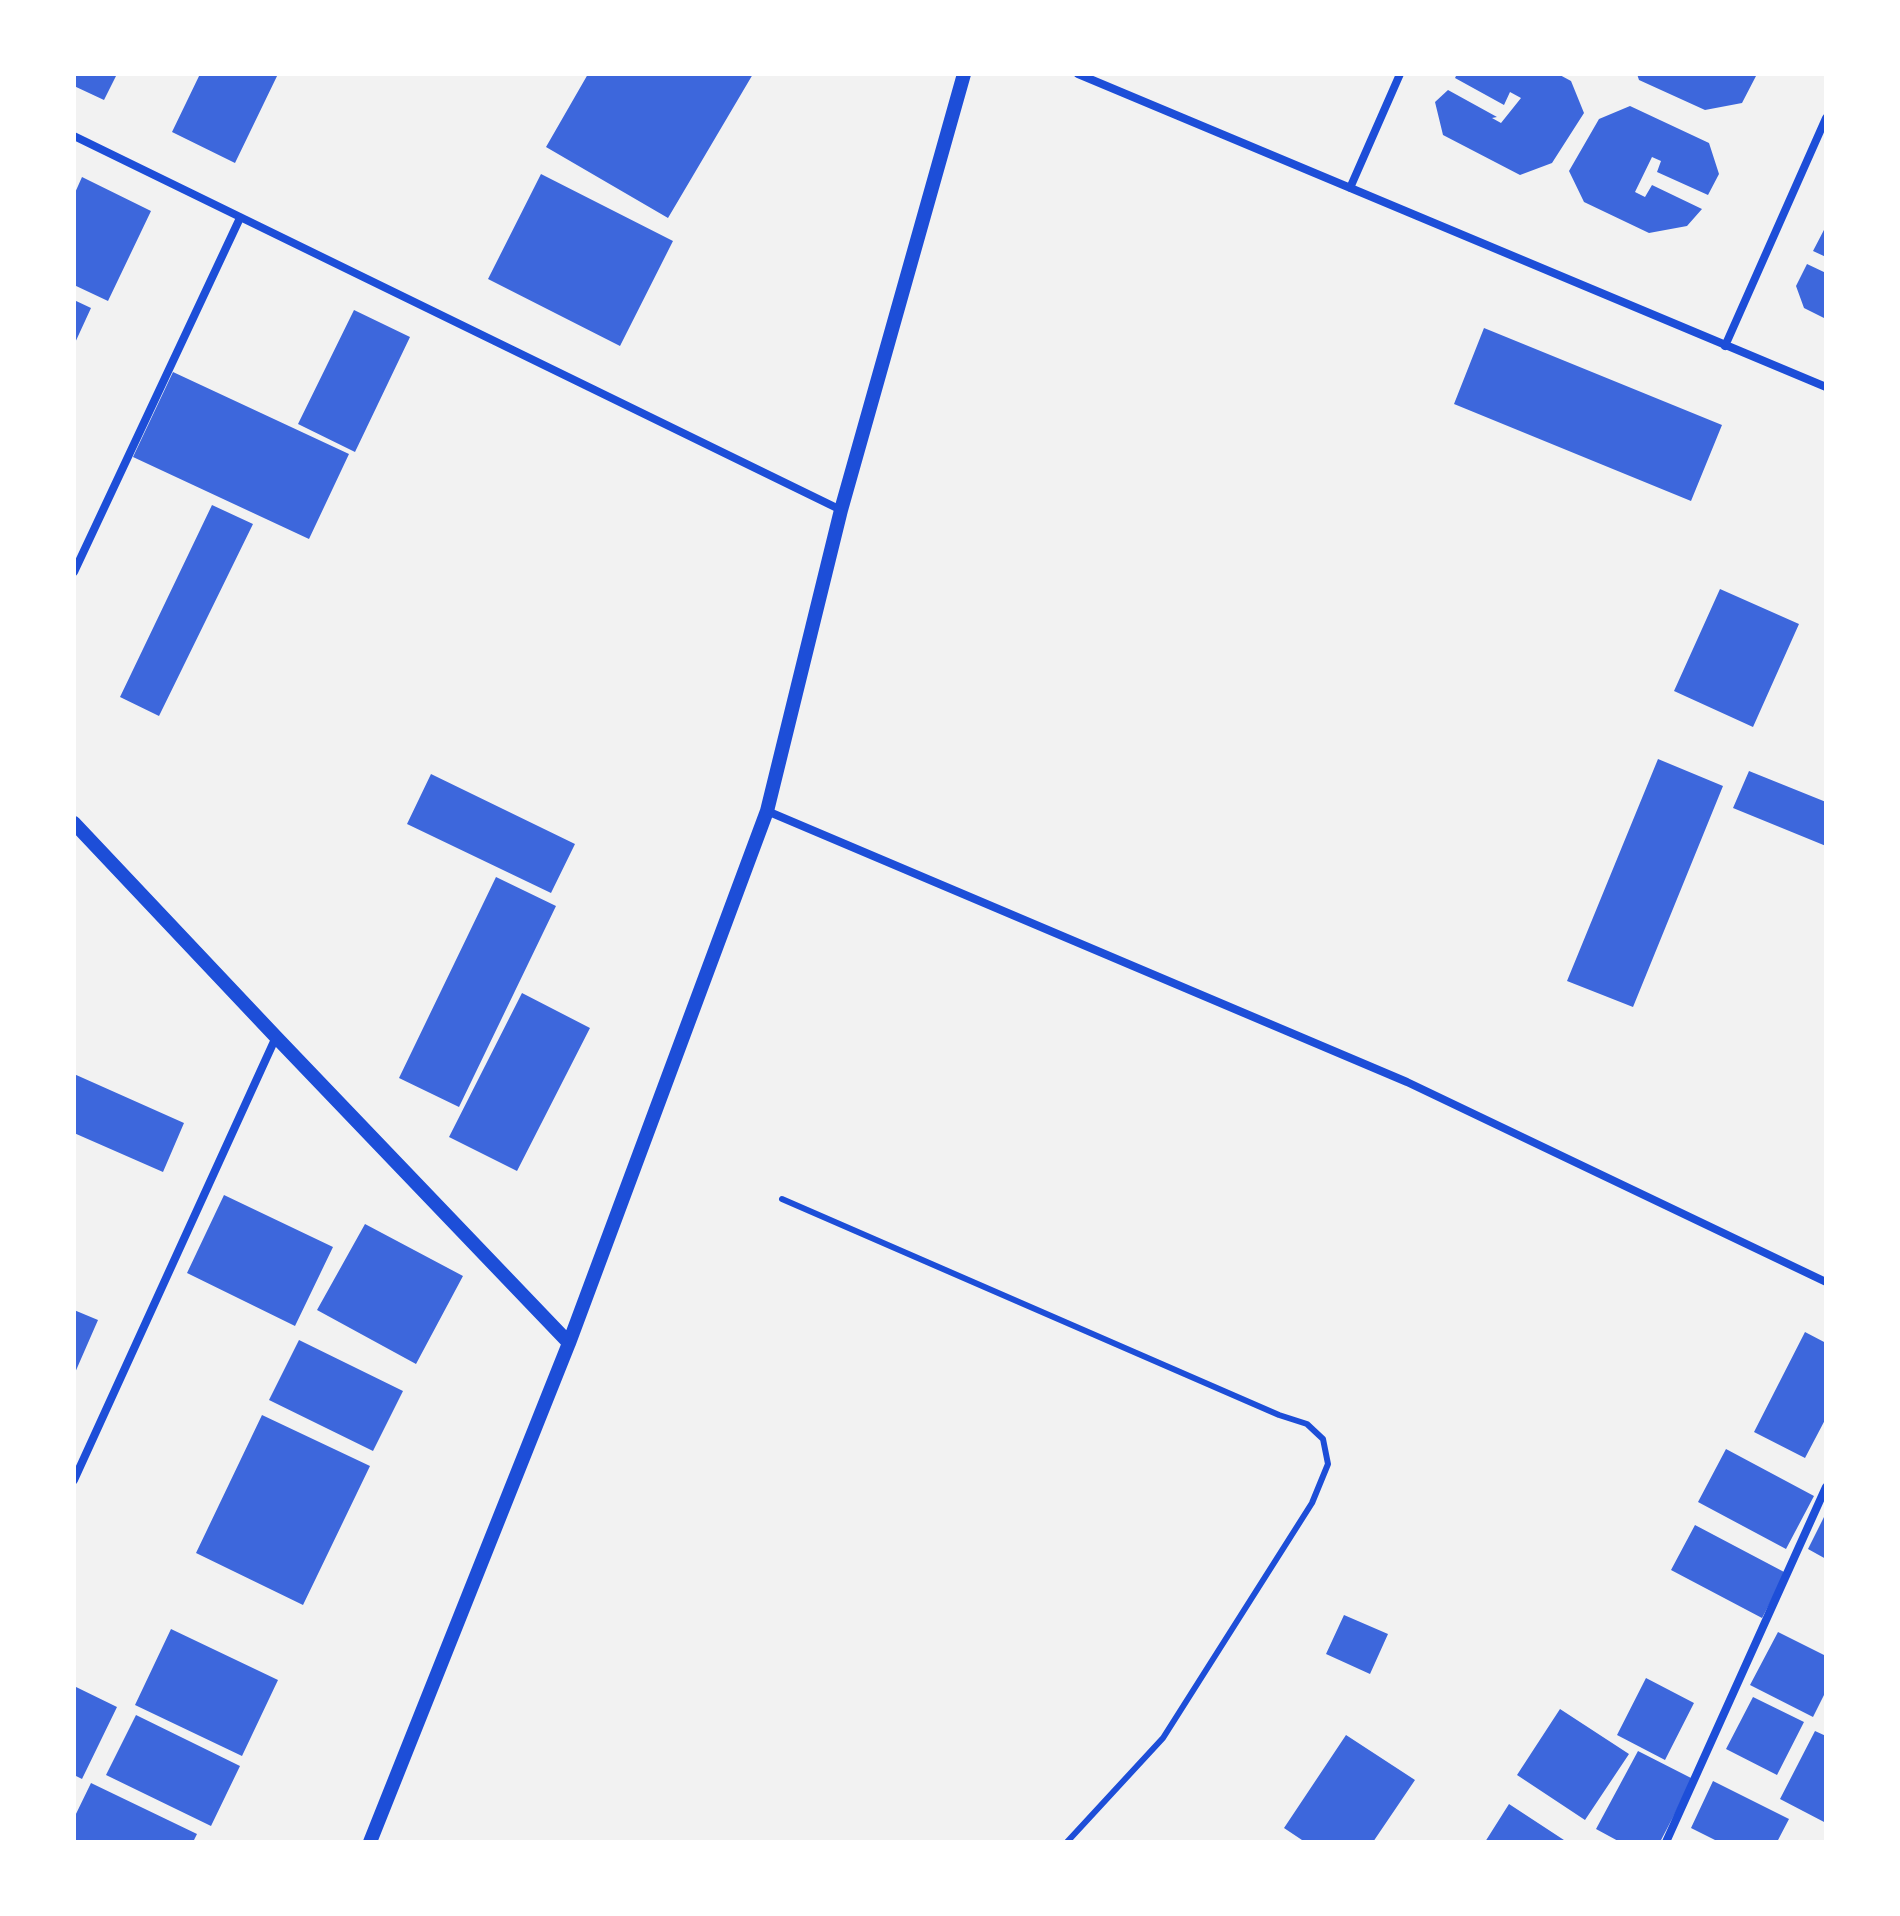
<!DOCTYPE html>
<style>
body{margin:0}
#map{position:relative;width:1900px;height:1916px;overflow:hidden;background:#f2f2f2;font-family:Arial,sans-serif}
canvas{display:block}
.frame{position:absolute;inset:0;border:76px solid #fff;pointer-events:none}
</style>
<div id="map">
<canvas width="1900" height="1916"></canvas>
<div class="frame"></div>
</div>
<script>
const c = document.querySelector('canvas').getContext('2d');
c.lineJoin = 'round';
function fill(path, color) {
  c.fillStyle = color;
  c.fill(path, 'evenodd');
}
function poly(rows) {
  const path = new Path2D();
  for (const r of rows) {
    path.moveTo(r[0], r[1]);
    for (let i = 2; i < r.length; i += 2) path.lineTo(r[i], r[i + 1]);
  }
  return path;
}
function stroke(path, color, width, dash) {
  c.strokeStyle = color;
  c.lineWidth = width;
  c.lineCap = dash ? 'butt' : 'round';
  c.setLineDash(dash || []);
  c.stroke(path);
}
const building = poly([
 [74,74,117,74,104,100,74,86],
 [200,74,278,74,235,163,172,132],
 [588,74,753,74,668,218,546,147],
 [1457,74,1558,74,1571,81,1584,113,1552,163,1520,175,1443,135,1435,102,1448,90,1497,117,1492,118,1501,123,1521,98,1510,92,1504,105,1455,78],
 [1637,74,1752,74,1756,76,1742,103,1705,110,1639,80],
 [1630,106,1709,143,1719,174,1708,195,1657,172,1661,161,1652,157,1635,192,1645,197,1652,185,1702,209,1687,226,1649,233,1584,202,1569,171,1599,119],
 [541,174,673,241,620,346,488,279],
 [82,177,151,211,108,301,74,285,74,195],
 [1826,226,1826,257,1813,251],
 [1807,264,1826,273,1826,319,1804,308,1796,286],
 [74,300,91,308,74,345],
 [354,310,410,337,355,452,298,424],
 [1484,328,1722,425,1691,501,1454,404],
 [173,372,349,454,309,539,133,457],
 [212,505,253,524,159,716,120,697],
 [1720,589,1799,624,1753,727,1674,691],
 [1658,759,1723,786,1633,1007,1567,981],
 [1749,771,1826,802,1826,846,1733,808],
 [431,774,575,844,551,893,407,824],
 [496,877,556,906,459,1107,399,1078],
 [522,993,590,1028,517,1171,449,1137],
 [74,1074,184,1123,163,1172,74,1133],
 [224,1195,333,1247,295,1326,187,1273],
 [365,1224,463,1276,416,1364,317,1310],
 [74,1310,98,1320,74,1375],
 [1805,1332,1826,1343,1826,1418,1805,1458,1754,1432],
 [299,1340,403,1391,373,1451,269,1400],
 [262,1415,370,1466,303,1605,196,1553],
 [1726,1449,1814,1496,1786,1549,1698,1502],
 [1826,1513,1826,1559,1808,1549],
 [1695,1525,1786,1573,1762,1618,1671,1570],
 [1344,1615,1388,1634,1370,1674,1326,1654],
 [171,1629,278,1680,242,1756,135,1705],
 [1778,1632,1826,1656,1826,1691,1813,1717,1750,1685],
 [1646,1678,1694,1703,1665,1760,1617,1735],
 [74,1686,117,1707,82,1779,74,1775],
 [1753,1697,1804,1722,1777,1775,1726,1749],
 [1560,1709,1629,1754,1585,1820,1517,1775],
 [136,1715,240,1766,211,1826,106,1775],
 [1815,1731,1826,1736,1826,1823,1780,1799],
 [1346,1735,1415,1780,1373,1842,1305,1842,1284,1828],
 [1638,1751,1693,1779,1660,1842,1620,1842,1596,1829],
 [1713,1781,1789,1819,1777,1842,1719,1842,1691,1828],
 [91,1783,197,1834,193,1842,74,1842,74,1818],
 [1509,1804,1567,1842,1485,1842]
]);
const service = poly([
 [782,1199,1279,1415,1307,1424,1323,1439,1328,1464,1312,1503,1163,1738,1067,1842]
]);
const minor = poly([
 [1078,74,1826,387],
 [74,136,841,510],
 [1350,188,1400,74],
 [1725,346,1826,118],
 [74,572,240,218],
 [767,811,1407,1082,1826,1282],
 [74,1480,276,1037],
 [1666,1842,1826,1487]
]);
const tertiary = poly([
 [74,823,276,1037,569,1343],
 [370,1842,569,1343,767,811,841,510,964,74]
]);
fill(building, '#3d67dc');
stroke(service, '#1d4ed8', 6);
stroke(minor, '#1d4ed8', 8);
stroke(tertiary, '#1d4ed8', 14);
</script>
